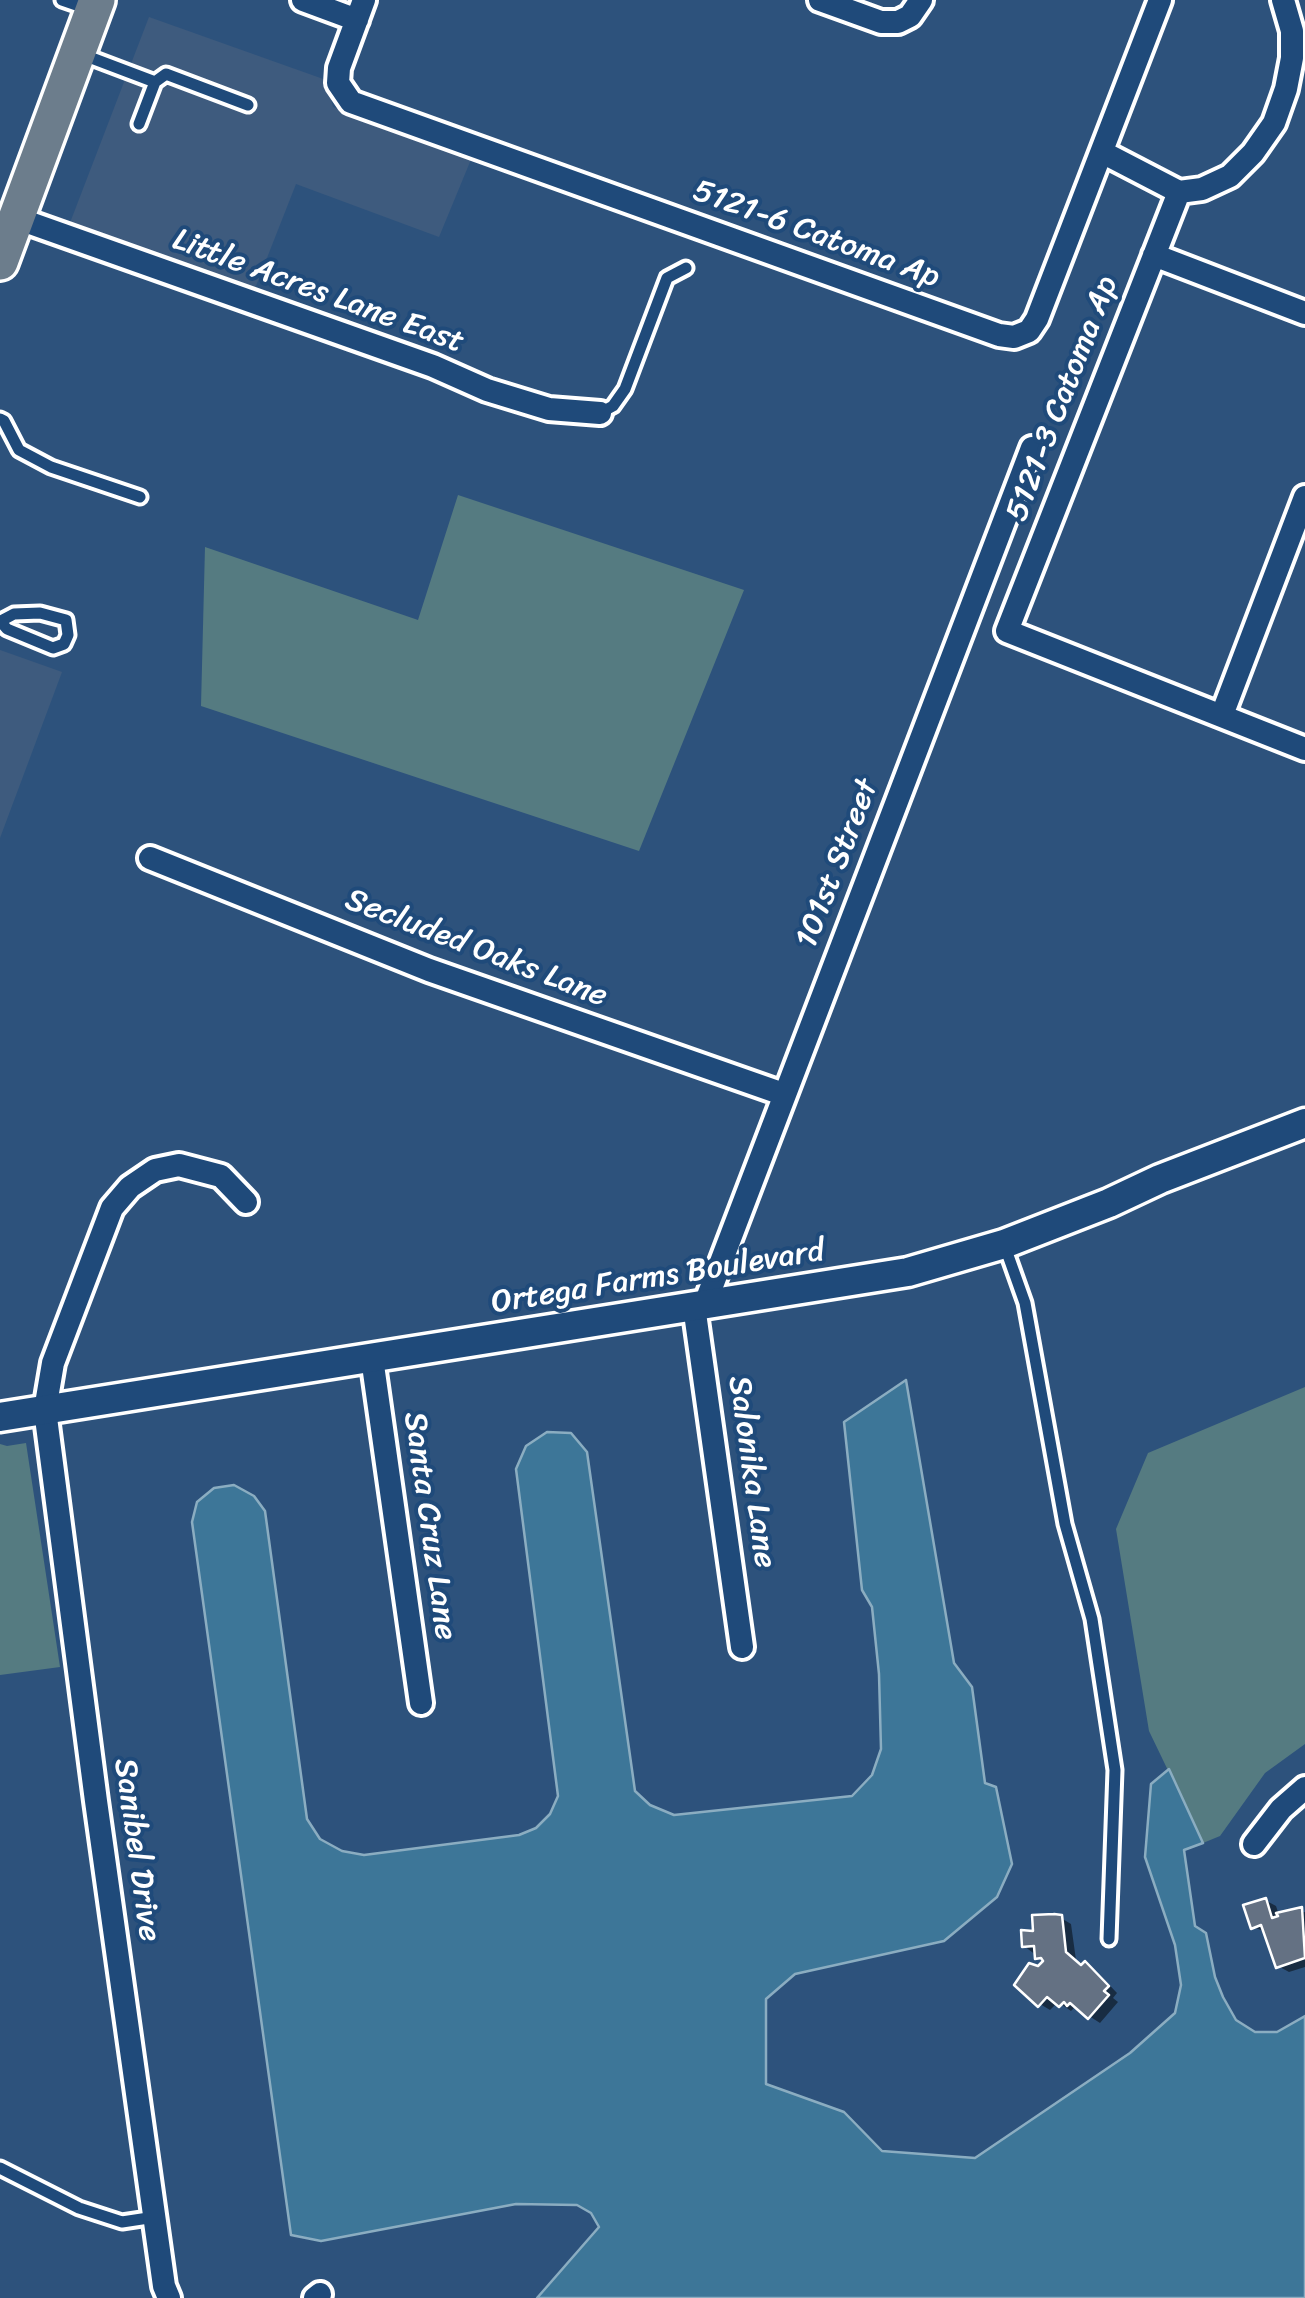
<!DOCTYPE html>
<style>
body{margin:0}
canvas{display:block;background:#2d527c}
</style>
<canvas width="1305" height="2298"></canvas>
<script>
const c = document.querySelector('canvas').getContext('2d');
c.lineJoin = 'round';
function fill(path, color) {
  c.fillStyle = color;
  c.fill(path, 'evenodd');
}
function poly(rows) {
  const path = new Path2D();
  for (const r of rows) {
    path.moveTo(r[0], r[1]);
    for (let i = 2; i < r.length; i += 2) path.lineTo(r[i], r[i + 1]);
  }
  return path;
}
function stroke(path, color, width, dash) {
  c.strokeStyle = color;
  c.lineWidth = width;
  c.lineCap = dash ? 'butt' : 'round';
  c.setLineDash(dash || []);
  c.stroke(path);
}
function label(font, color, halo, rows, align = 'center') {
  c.font = font + ' Sriracha,sans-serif';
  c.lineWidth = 8;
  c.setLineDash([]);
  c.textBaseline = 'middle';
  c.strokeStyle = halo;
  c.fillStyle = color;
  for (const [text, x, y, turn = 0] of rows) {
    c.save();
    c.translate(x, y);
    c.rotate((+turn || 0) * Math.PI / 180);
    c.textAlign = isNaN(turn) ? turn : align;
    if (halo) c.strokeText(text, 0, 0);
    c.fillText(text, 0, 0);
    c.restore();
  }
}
const built = poly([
 [149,17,326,80,333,107,472,157,439,237,296,184,252,296,68,228],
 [0,650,62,672,0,838]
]);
const green = poly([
 [458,495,744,590,639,851,201,706,205,547,418,620],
 [1305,1387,1305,1744,1265,1773,1220,1836,1203,1843,1149,1731,1116,1529,1148,1453],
 [26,1443,60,1667,0,1675,0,1444,7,1446]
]);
const water = poly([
 [906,1380,954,1663,972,1687,985,1783,996,1787,1012,1864,997,1897,944,1941,795,1974,766,1999,766,2084,844,2112,882,2151,975,2158,1130,2053,1175,2013,1181,1985,1175,1945,1145,1857,1151,1784,1169,1769,1203,1843,1184,1850,1195,1926,1206,1933,1215,1977,1223,1997,1236,2020,1255,2032,1277,2032,1305,2016,1305,2298,537,2298,599,2227,591,2213,577,2205,516,2204,321,2241,291,2235,192,1522,197,1502,214,1488,234,1485,254,1496,265,1511,307,1819,320,1839,342,1851,364,1855,519,1835,536,1828,550,1814,558,1796,516,1469,526,1446,547,1432,571,1433,587,1452,635,1791,650,1805,674,1815,852,1796,872,1775,881,1749,879,1674,872,1607,862,1590,844,1422,906,1380]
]);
const shadow = poly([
 [1265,1900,1276,1906,1279,1915,1305,1912,1305,1967,1289,1972,1278,1966,1266,1932,1253,1927],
 [1061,1918,1071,1924,1076,1960,1096,1971,1117,1993,1113,1998,1118,2002,1100,2023,1075,2007,1071,2011,1058,2002,1050,2010,1040,2004,1039,1969,1045,1962,1024,1946,1036,1933]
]);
const building = poly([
 [1266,1898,1272,1918,1278,1916,1276,1913,1302,1907,1305,1958,1276,1968,1261,1925,1251,1929,1243,1905,1266,1898],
 [1054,1914,1062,1915,1066,1952,1081,1965,1085,1961,1109,1986,1104,1991,1109,1995,1088,2019,1070,2003,1067,2006,1064,2002,1059,2007,1047,1997,1038,2007,1014,1985,1029,1963,1038,1966,1043,1961,1041,1958,1035,1959,1034,1946,1022,1947,1021,1930,1033,1931,1032,1915,1054,1914]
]);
const service = poly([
 [62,0,91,10],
 [81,54,155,82,166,74,248,105],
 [139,124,155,82],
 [600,413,613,406,625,389,667,278,686,268],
 [0,419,4,421,19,450,51,467,140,497],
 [0,621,7,629,53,648,64,644,68,635,66,620,40,613,14,614,1,621],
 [1004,1244,1025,1303,1065,1524,1092,1619,1115,1770,1109,1939],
 [0,2168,79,2208,122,2222,155,2217]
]);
const minor = poly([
 [303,0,357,20],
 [364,0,339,68,338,83,351,102,999,335,1014,337,1029,331,1037,319,1160,0],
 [820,0,881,22,898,22,910,16,921,0],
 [1102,152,1179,192,1202,189,1230,176,1253,153,1274,123,1286,89,1292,58,1292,31,1283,0],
 [1179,192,1007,631,1305,749],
 [16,218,433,366,487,390,549,409,600,413],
 [1154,255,1305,313],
 [1222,715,1305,497],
 [150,858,429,970,783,1094],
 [705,1304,1032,448],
 [694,1306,742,1647],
 [372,1358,421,1703],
 [1254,1844,1281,1809,1305,1788],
 [169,2298,164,2286,96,1801,45,1410,53,1363,112,1208,130,1187,155,1170,179,1165,221,1176,246,1202],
 [315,2298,320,2294]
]);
const tertiary = poly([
 [0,1417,908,1272,1004,1244,1109,1203,1160,1179,1305,1123]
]);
const primary = poly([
 [0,262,97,0]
]);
const streetNames = [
 ["5121-6 Catoma Ap",816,235,20],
 ["Little Acres Lane East",318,292,20],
 ["5121-3 Catoma Ap",1063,399,-69],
 ["101st Street",838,864,-69],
 ["Secluded Oaks Lane",476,949,21],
 ["Ortega Farms Boulevard",658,1278,-9],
 ["Salonika Lane",751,1472,82],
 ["Santa Cruz Lane",429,1526,82],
 ["Sanibel Drive",136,1850,82]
];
fill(built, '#3e5b7e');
fill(green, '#557b81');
fill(water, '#3d7698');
stroke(water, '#8badc1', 2.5);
fill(shadow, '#0007');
fill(building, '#647183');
stroke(building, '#fff', 2.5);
stroke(service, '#fff', 19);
stroke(minor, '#fff', 30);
stroke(tertiary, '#fff', 35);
stroke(primary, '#fff', 42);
stroke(service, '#1f4a7a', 11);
stroke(minor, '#1f4a7a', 22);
stroke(tertiary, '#1f4a7a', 28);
stroke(primary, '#6c7d8c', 35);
label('32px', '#fff', '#1f4a7a', streetNames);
</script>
